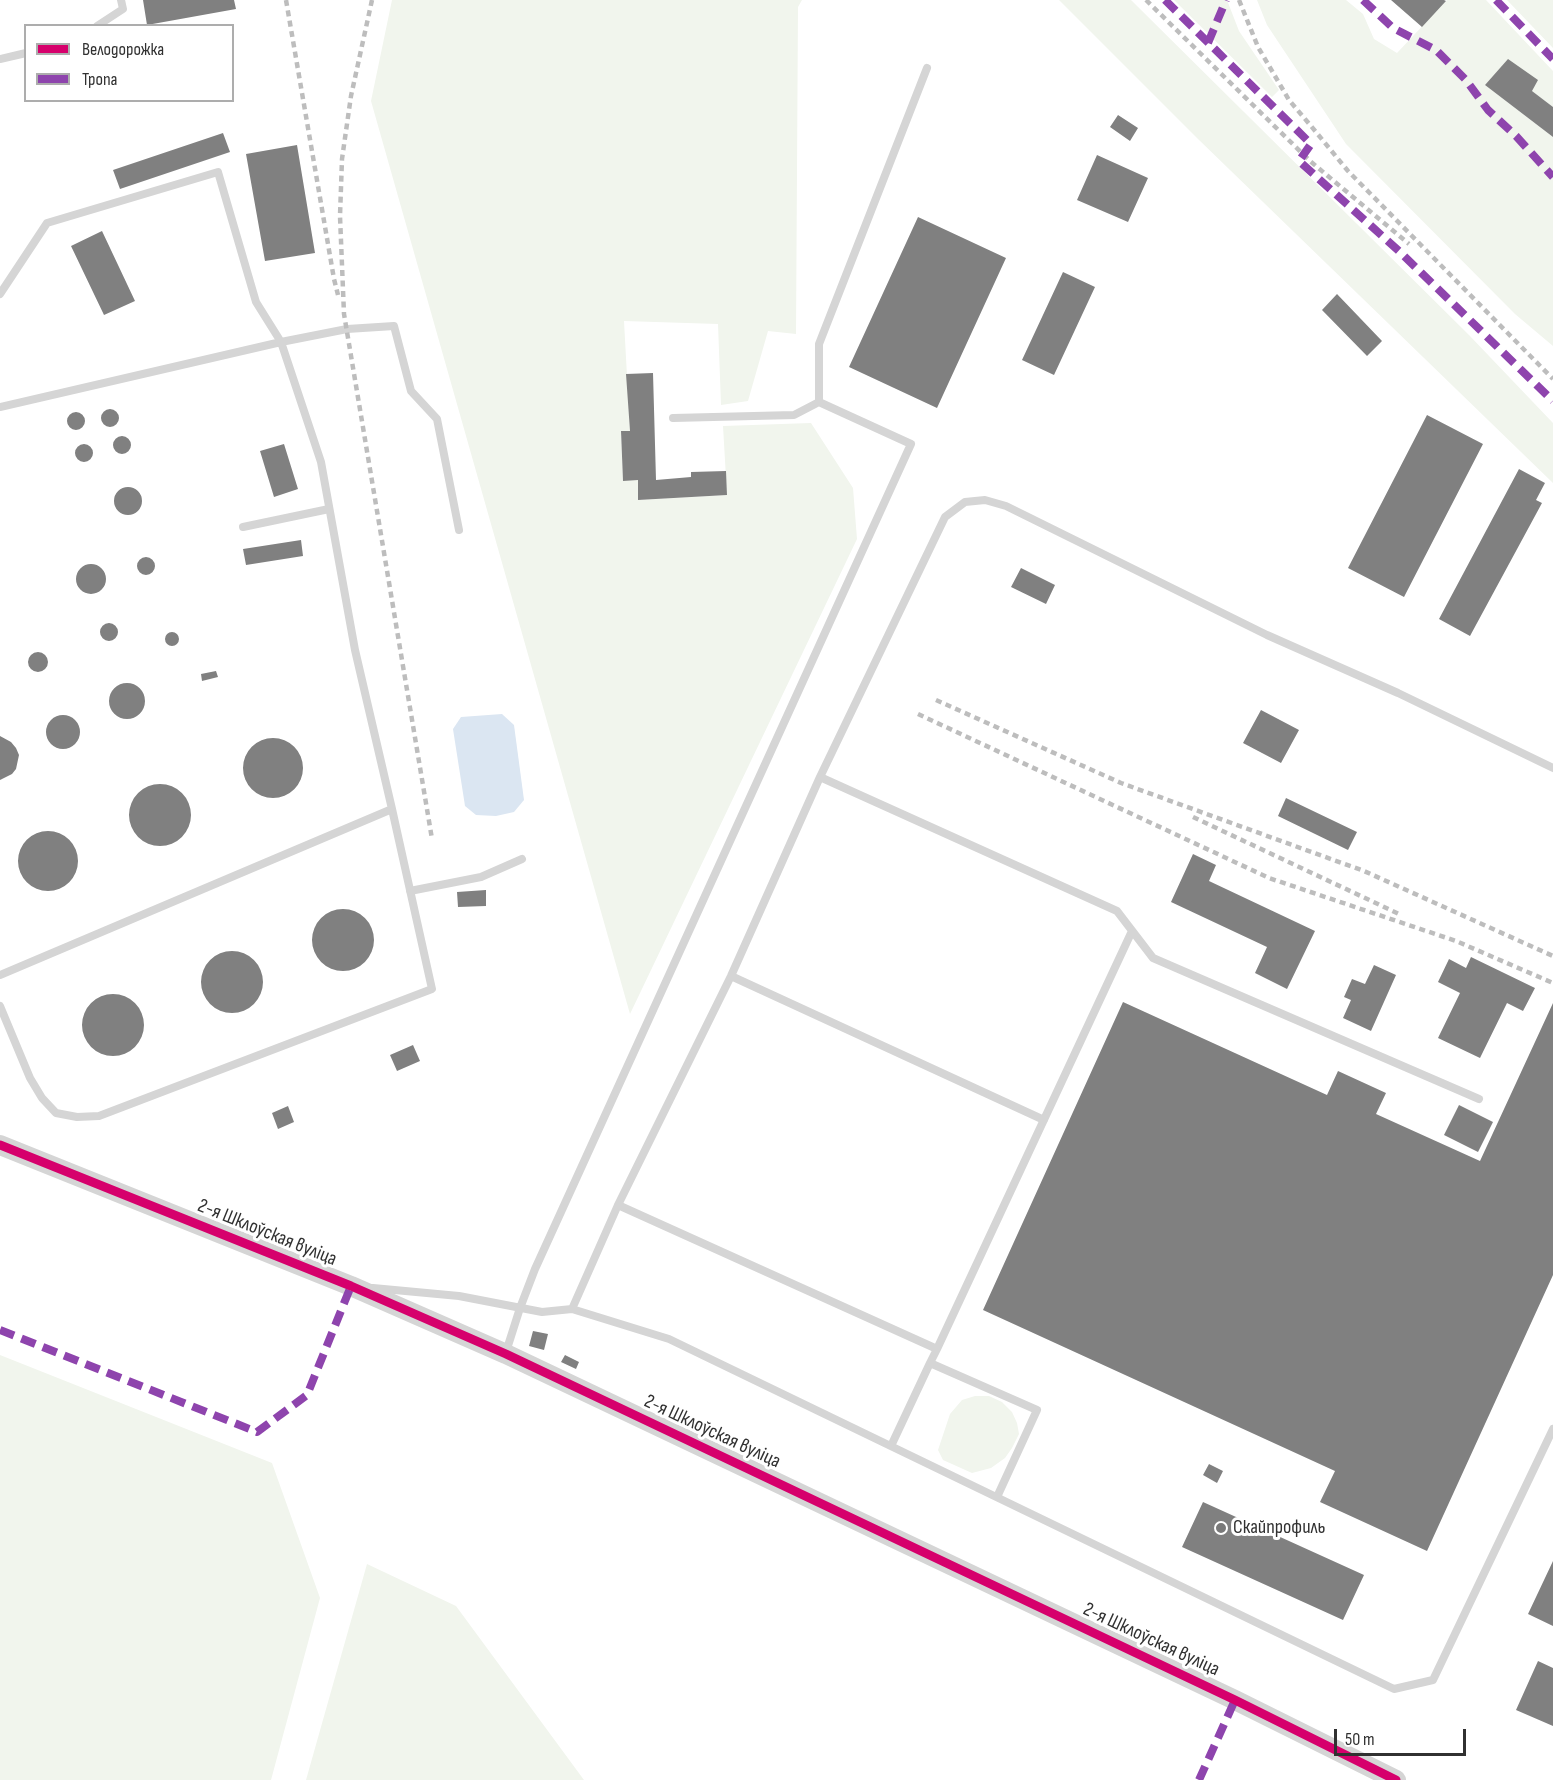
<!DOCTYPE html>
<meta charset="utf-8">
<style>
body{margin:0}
#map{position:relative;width:1553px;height:1780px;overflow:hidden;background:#fff;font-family:"Sofia Sans Condensed",sans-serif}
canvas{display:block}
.legend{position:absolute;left:24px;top:24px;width:210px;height:78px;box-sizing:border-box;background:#fff;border:2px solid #adadad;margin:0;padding:8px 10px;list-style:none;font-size:18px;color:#313131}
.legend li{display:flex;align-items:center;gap:12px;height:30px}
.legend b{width:30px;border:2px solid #adadad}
.scale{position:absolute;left:1334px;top:1729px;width:132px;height:27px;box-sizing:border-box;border:3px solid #313131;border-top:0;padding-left:8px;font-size:18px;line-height:21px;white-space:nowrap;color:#313131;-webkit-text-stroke:4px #fff;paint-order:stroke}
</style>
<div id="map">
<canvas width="1553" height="1780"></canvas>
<ul class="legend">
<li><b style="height:8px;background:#d6006c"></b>Велодорожка</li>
<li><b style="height:8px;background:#8e44ad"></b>Тропа</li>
</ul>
<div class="scale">50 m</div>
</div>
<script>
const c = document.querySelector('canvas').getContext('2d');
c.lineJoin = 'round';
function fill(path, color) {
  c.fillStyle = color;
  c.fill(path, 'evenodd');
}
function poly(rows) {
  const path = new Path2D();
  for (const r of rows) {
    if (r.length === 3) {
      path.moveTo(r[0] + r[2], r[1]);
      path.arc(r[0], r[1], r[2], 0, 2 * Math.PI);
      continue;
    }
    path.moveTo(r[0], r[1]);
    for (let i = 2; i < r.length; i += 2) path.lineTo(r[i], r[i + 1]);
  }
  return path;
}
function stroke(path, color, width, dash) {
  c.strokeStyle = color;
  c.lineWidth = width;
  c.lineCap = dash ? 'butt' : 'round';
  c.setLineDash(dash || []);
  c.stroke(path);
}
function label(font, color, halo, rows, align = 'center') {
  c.font = font + ' "Sofia Sans Condensed",sans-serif';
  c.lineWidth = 6;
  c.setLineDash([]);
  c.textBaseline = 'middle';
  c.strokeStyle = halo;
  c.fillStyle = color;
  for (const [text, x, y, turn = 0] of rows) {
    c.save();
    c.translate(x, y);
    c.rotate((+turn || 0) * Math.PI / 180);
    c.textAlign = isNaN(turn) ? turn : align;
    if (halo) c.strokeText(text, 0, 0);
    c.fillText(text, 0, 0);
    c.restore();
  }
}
const green = poly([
 [392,0,802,0,798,7,796,334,768,331,748,401,721,405,718,324,624,321,630,431,621,432,623,480,638,480,638,500,727,495,723,426,811,423,853,488,857,539,630,1014,371,101],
 [1059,0,1131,0,1469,335,1553,423,1553,483,1198,139],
 [1174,0,1227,0,1239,31,1279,90,1272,97],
 [1257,0,1346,0,1363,14,1374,39,1397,53,1447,0,1486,0,1553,71,1553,107,1532,91,1537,80,1508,60,1485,85,1553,137,1553,346,1515,314,1346,144,1267,25],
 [1507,0,1553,0,1553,48],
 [0,1355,272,1463,320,1598,271,1780,0,1780],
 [975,1396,989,1396,1002,1402,1012,1412,1017,1423,1019,1434,1012,1448,1005,1458,991,1468,972,1473,943,1460,938,1450,950,1414,962,1400],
 [367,1564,456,1606,584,1780,306,1780]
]);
const water = poly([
 [502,714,514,725,524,800,514,812,496,816,476,815,465,806,453,729,461,717]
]);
const building = poly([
 [143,0,234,0,236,9,147,25],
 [1391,0,1444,0,1446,1,1422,27],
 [1508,59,1538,80,1532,91,1553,107,1553,137,1485,85],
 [1118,115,1138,128,1130,141,1110,127],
 [223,133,230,152,120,189,113,170],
 [297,145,315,253,265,261,246,154],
 [1097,155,1148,178,1128,222,1077,200],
 [918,217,1006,258,937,408,849,367],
 [102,231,135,301,104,315,71,246],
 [1063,272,1095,287,1054,375,1022,360],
 [1337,294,1382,341,1367,356,1322,310],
 [653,373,656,480,691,477,691,472,726,471,727,495,638,500,638,480,623,481,621,431,630,431,626,374],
 [110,418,9],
 [76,421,9],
 [1427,415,1483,444,1404,597,1348,568],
 [122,445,9],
 [284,444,298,489,274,497,260,451],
 [84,453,9],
 [1519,469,1545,483,1536,500,1542,503,1470,636,1439,619],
 [128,501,14],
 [301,540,303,556,246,565,243,549],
 [146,566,9],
 [91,579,15],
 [1021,568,1055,585,1046,604,1011,587],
 [109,632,9],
 [172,639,7],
 [38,662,10],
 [216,671,218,677,202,681,201,674],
 [127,701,18],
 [1261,710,1299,730,1281,763,1243,743],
 [63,732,17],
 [0,736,11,742,16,748,19,755,16,769,12,774,0,780],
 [273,768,30],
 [160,815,31],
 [1286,798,1357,832,1348,850,1278,816],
 [48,861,30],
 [1193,854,1216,865,1209,881,1315,931,1287,989,1255,973,1267,947,1171,902],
 [486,890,486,906,458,907,457,892],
 [343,940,31],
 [232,982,31],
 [1471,957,1535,988,1523,1011,1507,1003,1480,1058,1438,1038,1460,993,1438,982,1449,959,1466,968],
 [1374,965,1396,975,1371,1031,1343,1018,1351,1000,1344,997,1352,979,1365,984],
 [113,1025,31],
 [1123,1002,1327,1095,1338,1071,1386,1093,1376,1114,1480,1161,1553,1003,1553,1275,1427,1551,1320,1502,1335,1471,983,1310],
 [413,1045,420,1061,397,1071,390,1055],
 [1459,1105,1493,1122,1478,1152,1444,1135],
 [288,1106,294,1122,278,1129,272,1113],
 [533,1331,548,1334,544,1350,529,1346],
 [565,1355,579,1362,576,1369,561,1362],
 [1209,1464,1223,1471,1217,1483,1203,1475],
 [1203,1502,1364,1575,1343,1620,1182,1547],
 [1553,1561,1553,1626,1528,1614],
 [1538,1661,1553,1668,1553,1726,1516,1710]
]);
const service = poly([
 [97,26,123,9,121,0],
 [0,59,26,53],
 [0,294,47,223,218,172,256,302,281,342,347,329,394,326,411,391,437,419,459,530],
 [0,407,281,342,321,462,355,650,392,809,432,989,99,1116,77,1117,56,1113,42,1098,30,1078,0,1006],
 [673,418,794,415,819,402],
 [243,527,329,509],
 [820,777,1117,911,1153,958,1479,1099],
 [410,891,481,877,522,859],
 [0,975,392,809],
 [731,976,1044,1120],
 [618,1205,937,1349,930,1363],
 [373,1288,459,1296,542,1312,572,1309,618,1205,731,976,820,777,945,517,965,502,985,500,1006,506,1267,635,1398,693,1553,768],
 [572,1309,669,1339,1394,1689,1433,1680,1553,1429],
 [937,1349,1132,931],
 [506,1352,520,1308,535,1269,911,444,819,402,819,344,927,68],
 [891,1446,930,1363,1037,1410,997,1497]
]);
const tertiary = poly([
 [0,1145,351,1286,506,1354,1235,1700,1396,1780]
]);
const rail = poly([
 [286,0,334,279,338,295],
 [372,0,351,96,342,159,340,216,344,314,432,839],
 [1146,0,1310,161,1409,244],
 [1239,0,1258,47,1289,100,1311,126,1348,171,1553,379],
 [936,700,1121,783,1364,871,1553,956],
 [918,714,1269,878,1456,941,1553,983],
 [1193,817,1399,914]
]);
const quiet = poly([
 [1165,0,1311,144,1299,161,1400,252,1553,401],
 [1363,0,1393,28,1436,50,1466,80,1488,110,1516,136,1553,177],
 [1496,0,1553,59],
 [1208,43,1226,0],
 [0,1330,257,1432,307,1395,351,1286],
 [1199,1780,1235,1700]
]);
const cycleway = poly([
 [0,1145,351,1286,506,1354,1235,1700,1396,1780]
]);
const markers = [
 [1221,1528,6,"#797979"]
];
const streetNames = [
 ["2-я Шклоўская вуліца",267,1233,22],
 ["2-я Шклоўская вуліца",712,1432,25],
 ["2-я Шклоўская вуліца",1151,1640,25]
];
const poiNames = [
 ["Скайпрофиль",1233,1528]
];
fill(green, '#f1f5ed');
fill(water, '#dbe6f2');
fill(building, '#808080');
stroke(service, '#d5d5d5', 8);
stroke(tertiary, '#d5d5d5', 20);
stroke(rail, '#bdbdbd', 4.5, [6, 4.5]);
stroke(quiet, '#8e44ad', 8, [15, 8]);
stroke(cycleway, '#d6006c', 9);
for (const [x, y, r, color] of markers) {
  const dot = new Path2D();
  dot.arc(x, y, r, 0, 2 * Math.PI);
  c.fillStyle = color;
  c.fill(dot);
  stroke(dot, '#fff', 2);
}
label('20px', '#313131', '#fff', streetNames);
label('20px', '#313131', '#fff', poiNames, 'left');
</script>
